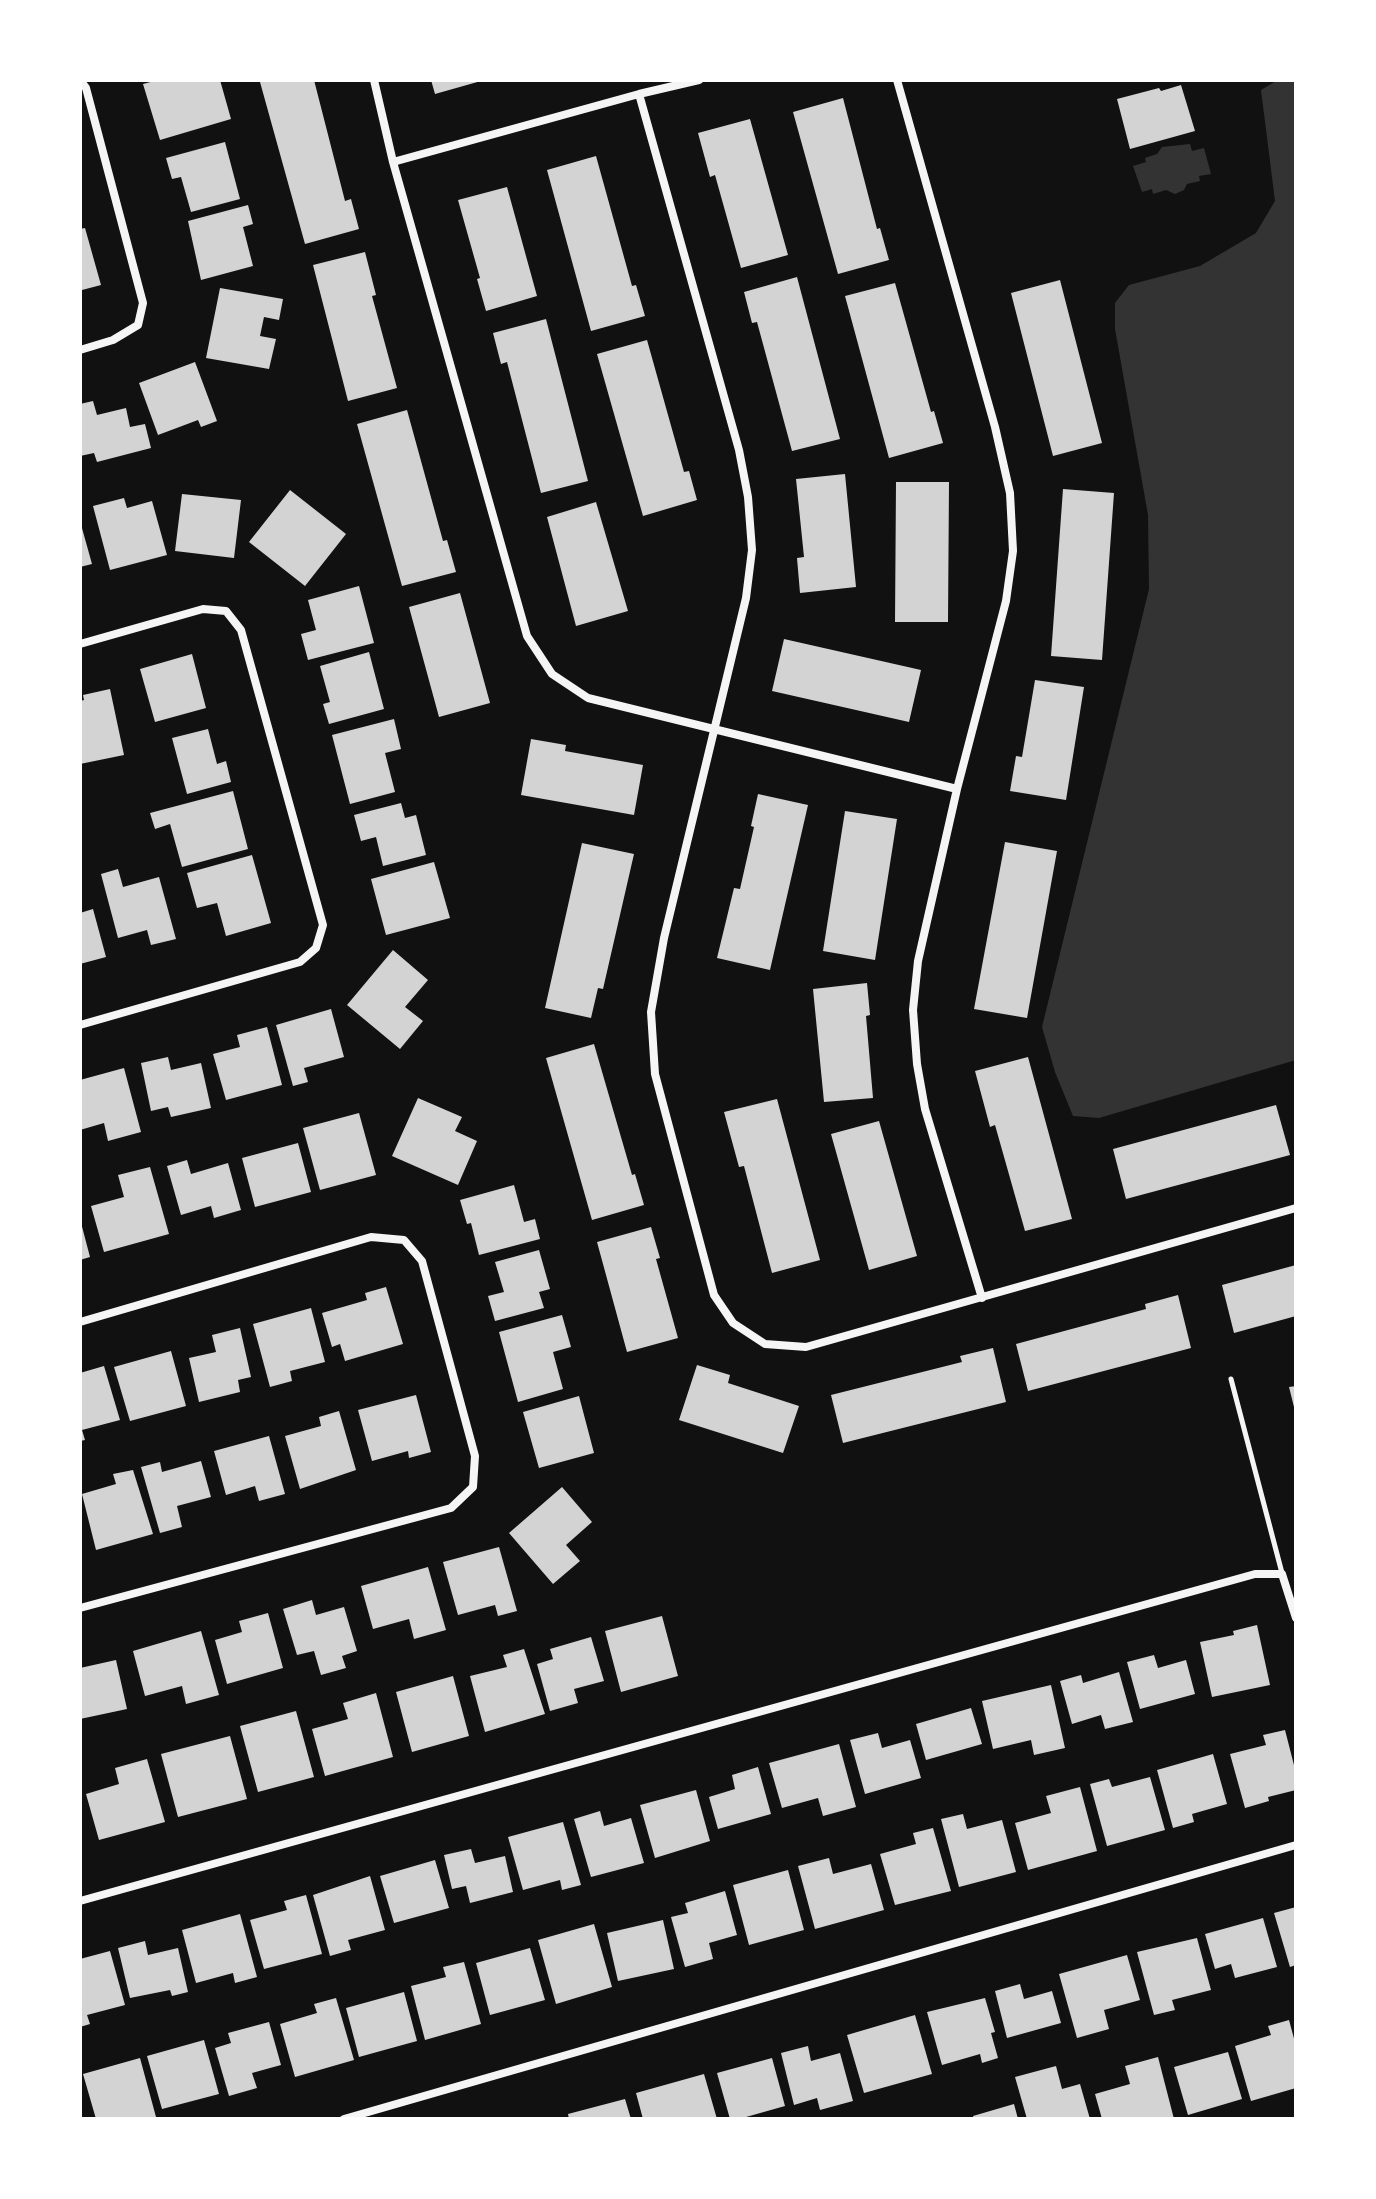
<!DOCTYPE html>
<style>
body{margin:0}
#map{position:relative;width:1376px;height:2199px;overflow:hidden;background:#111;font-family:Helvetica,sans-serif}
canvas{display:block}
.frame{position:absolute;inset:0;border:82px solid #fff;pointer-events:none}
</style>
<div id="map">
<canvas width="1376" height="2199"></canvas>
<div class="frame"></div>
</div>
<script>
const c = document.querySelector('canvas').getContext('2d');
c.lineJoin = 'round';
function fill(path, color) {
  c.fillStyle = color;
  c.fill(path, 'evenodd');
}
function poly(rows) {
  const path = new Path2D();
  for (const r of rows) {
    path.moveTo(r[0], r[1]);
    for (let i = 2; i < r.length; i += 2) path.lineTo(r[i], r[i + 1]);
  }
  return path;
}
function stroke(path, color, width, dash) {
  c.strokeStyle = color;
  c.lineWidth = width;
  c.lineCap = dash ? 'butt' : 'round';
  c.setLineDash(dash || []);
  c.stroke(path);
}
const water = poly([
 [1278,80,1296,80,1296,1060,1099,1118,1073,1116,1055,1072,1042,1027,1149,589,1148,515,1115,329,1115,303,1129,285,1200,266,1256,233,1275,201,1261,90],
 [1190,144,1192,151,1204,148,1211,174,1199,176,1200,181,1187,184,1184,190,1175,194,1166,190,1153,194,1152,189,1142,192,1133,166,1146,162,1145,158,1157,154,1162,147]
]);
const building = poly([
 [158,80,220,80,231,119,160,140,143,84],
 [268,80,314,80,345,201,351,199,359,229,305,244,260,82],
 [431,80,481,80,481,81,435,94],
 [1181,85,1195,131,1130,149,1117,99,1159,88,1161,91],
 [843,98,877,229,880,228,889,260,838,274,793,112],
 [750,119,788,255,741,268,715,175,710,177,698,133],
 [225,142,240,199,191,212,181,177,172,179,166,158],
 [596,156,632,286,636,285,645,316,591,331,547,170],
 [507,187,537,296,486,311,477,279,480,278,458,200],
 [248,205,253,224,243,227,253,266,201,280,188,221],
 [85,228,101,285,82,290,80,229],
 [365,252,376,295,372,296,397,388,348,401,313,265],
 [797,277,840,439,792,451,757,322,752,323,744,292],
 [1060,280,1102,443,1053,456,1011,293],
 [895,283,931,412,934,411,943,443,889,458,845,296],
 [220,288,283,299,279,320,264,317,260,336,276,339,269,369,206,358],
 [546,319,588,481,541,493,507,362,501,364,493,333],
 [647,340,684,472,689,471,697,500,643,516,597,354],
 [195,362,217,421,201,427,198,420,158,435,139,383],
 [93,401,97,415,126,408,130,427,145,424,151,448,97,462,94,453,80,456,80,404],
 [407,410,443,541,447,540,456,572,402,586,357,424],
 [845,474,856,587,800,593,797,558,804,557,796,479],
 [896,482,949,482,948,622,895,622],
 [1063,489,1114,493,1102,660,1051,656],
 [290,490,346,534,305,586,249,542],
 [182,494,241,500,234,558,175,551],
 [124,498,127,508,152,501,167,555,110,570,93,506],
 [596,502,628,611,576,626,547,517],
 [80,521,92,564,80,567],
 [359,586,374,643,308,660,301,634,316,630,308,600],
 [460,593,490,703,439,717,409,607],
 [784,639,921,670,909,722,772,691],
 [369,652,384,709,329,724,323,704,330,702,320,666],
 [192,654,206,708,155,722,140,669],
 [1035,680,1084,687,1066,800,1010,791,1016,756,1022,757],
 [110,689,124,755,80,764,80,701,84,700,83,695],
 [394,719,401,749,385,753,395,792,350,804,332,735],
 [208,729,217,764,226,761,231,782,187,794,172,738],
 [531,739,566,745,565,751,643,765,634,815,521,795],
 [233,791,248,849,182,867,170,824,155,829,150,813],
 [758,794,808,805,770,970,717,958,734,888,740,889,754,827,751,826],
 [401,803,405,818,416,815,426,855,383,866,376,837,361,841,354,815],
 [845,811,897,819,875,960,823,951],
 [1005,842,1057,851,1027,1018,974,1009],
 [582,843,634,854,603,989,598,988,591,1018,545,1008],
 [252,855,271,923,226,936,217,903,197,908,187,873],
 [434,862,450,918,386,935,371,879],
 [118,869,123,887,159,877,176,939,151,945,147,930,118,938,101,874],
 [93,909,106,957,80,964,80,913],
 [393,950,428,980,405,1007,423,1021,400,1049,347,1005],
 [867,983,870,1015,866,1016,873,1098,824,1102,813,989],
 [331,1009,344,1057,304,1068,308,1082,293,1086,276,1025],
 [267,1027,282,1085,226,1100,213,1054,240,1047,237,1035],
 [594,1044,632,1175,635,1174,644,1205,592,1220,546,1058],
 [168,1057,171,1070,201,1063,211,1108,171,1117,168,1107,151,1111,141,1063],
 [1028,1057,1072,1219,1025,1231,995,1125,990,1127,975,1071],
 [124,1068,141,1132,108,1141,104,1123,80,1130,80,1080],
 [418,1098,462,1117,455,1131,477,1141,458,1185,392,1156],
 [777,1099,820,1260,772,1273,744,1166,739,1167,724,1112],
 [1276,1105,1290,1155,1126,1199,1113,1149],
 [359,1113,376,1175,320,1190,303,1128],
 [879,1121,917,1256,869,1270,831,1134],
 [298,1143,311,1192,255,1207,242,1158],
 [187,1160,191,1174,228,1163,241,1210,214,1218,211,1206,181,1215,167,1166],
 [150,1167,169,1234,104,1252,91,1206,124,1197,118,1175],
 [514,1185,524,1222,535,1219,540,1239,479,1255,471,1223,467,1224,460,1200],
 [80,1219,90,1257,80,1260],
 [651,1227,660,1258,656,1259,678,1338,627,1352,597,1242],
 [539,1250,550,1289,539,1292,544,1308,495,1321,488,1296,504,1292,495,1262],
 [1296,1265,1296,1316,1234,1333,1222,1285],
 [386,1287,403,1344,345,1361,340,1344,332,1347,322,1313,367,1300,365,1293],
 [1178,1295,1191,1348,1028,1391,1016,1344,1146,1309,1145,1304],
 [311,1308,325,1362,290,1371,292,1381,270,1387,253,1324],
 [562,1315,571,1347,553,1352,563,1389,518,1402,499,1332],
 [240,1328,251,1377,238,1380,240,1392,199,1402,189,1358,216,1352,212,1335],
 [993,1348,1006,1402,843,1443,831,1395,962,1362,960,1356],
 [171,1351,186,1406,130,1421,114,1367],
 [697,1365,730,1375,728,1383,799,1406,783,1453,679,1420],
 [104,1366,120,1420,82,1430,85,1440,80,1441,80,1373],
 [1296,1386,1296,1411,1295,1411,1289,1387],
 [416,1395,431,1452,409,1458,408,1451,372,1461,358,1410],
 [579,1396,594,1453,539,1468,523,1412],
 [339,1411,356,1470,300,1489,285,1436,321,1426,319,1417],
 [269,1436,285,1494,259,1501,255,1486,226,1495,214,1451],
 [201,1461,211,1497,177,1506,182,1527,160,1533,141,1467,160,1462,162,1472],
 [133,1470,153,1534,96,1550,82,1494,116,1484,113,1474],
 [562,1487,592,1522,566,1545,580,1561,553,1584,509,1533],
 [499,1547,517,1611,498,1616,495,1605,458,1615,443,1562],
 [428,1567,446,1630,414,1639,409,1619,373,1629,361,1586],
 [312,1600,316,1615,344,1607,357,1651,342,1656,346,1668,321,1675,314,1651,297,1655,283,1609],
 [268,1613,283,1668,227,1684,215,1640,242,1632,239,1621],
 [662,1616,678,1676,621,1692,605,1631],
 [1257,1625,1270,1685,1212,1697,1200,1642,1234,1635,1233,1631],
 [201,1631,219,1695,186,1704,182,1686,145,1696,133,1651],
 [591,1637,604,1681,574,1689,578,1703,550,1711,537,1664,553,1659,550,1649],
 [524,1649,545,1714,485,1732,470,1676,507,1667,503,1655],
 [1154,1655,1158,1668,1186,1660,1195,1694,1140,1709,1127,1662],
 [116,1660,127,1709,80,1719,80,1668],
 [1119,1672,1133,1722,1105,1729,1101,1715,1072,1724,1060,1681,1081,1675,1083,1683],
 [453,1676,469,1736,412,1752,396,1692],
 [1051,1685,1065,1748,1034,1755,1031,1740,993,1749,982,1701],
 [376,1693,393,1757,325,1776,312,1729,348,1719,343,1703],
 [971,1708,982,1744,926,1760,916,1724],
 [296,1711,314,1777,258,1792,240,1726],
 [1285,1730,1296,1773,1296,1790,1268,1797,1269,1801,1245,1808,1230,1754,1266,1745,1263,1735],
 [878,1733,882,1748,910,1740,921,1778,865,1794,850,1740],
 [230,1736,247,1799,178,1817,161,1754],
 [839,1744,856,1807,823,1816,818,1798,782,1808,769,1763],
 [1213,1754,1227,1804,1192,1814,1194,1822,1173,1828,1157,1770],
 [147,1759,165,1822,99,1840,86,1794,119,1784,115,1768],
 [758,1767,771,1814,718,1829,709,1797,735,1789,732,1775],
 [1150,1777,1165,1830,1107,1846,1090,1784,1109,1779,1112,1787],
 [1080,1787,1097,1851,1028,1870,1015,1823,1051,1813,1046,1796],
 [696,1790,710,1841,655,1858,640,1805],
 [600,1811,604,1826,631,1818,644,1863,591,1877,574,1819],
 [963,1814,967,1829,1002,1820,1016,1872,959,1887,941,1819],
 [563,1822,581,1885,562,1890,560,1880,523,1890,508,1837],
 [933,1828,951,1891,895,1905,880,1854,916,1844,913,1833],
 [471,1849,475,1863,505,1856,513,1892,470,1903,466,1886,452,1889,444,1855],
 [829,1858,833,1874,871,1864,884,1910,815,1929,798,1866],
 [435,1860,449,1908,394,1923,380,1876],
 [788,1870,804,1930,749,1945,733,1885],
 [370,1876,385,1930,348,1940,351,1950,330,1956,313,1895],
 [725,1891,737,1935,709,1943,713,1959,685,1967,671,1917,688,1913,685,1903],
 [306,1895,322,1954,264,1969,250,1920,287,1910,284,1901],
 [1296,1907,1296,1965,1290,1967,1274,1913],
 [240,1914,257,1977,235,1983,233,1973,196,1983,182,1930],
 [1263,1918,1277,1967,1235,1978,1231,1964,1215,1969,1205,1934],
 [663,1920,674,1969,618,1981,607,1933],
 [594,1924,612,1987,556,2004,538,1940],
 [1197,1938,1211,1990,1172,2000,1175,2010,1154,2015,1137,1952],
 [145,1941,148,1955,178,1948,188,1992,172,1996,170,1990,130,1998,118,1948],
 [530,1948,545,2000,490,2015,476,1963],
 [110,1951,125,2005,87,2015,90,2024,80,2027,80,1959],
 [1127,1955,1140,2000,1104,2010,1109,2029,1077,2038,1059,1974],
 [464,1962,481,2024,425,2040,411,1986,446,1977,443,1967],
 [1020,1984,1024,1999,1052,1991,1061,2023,1007,2038,995,1991],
 [404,1992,417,2041,359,2057,346,2008],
 [336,1998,354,2060,295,2077,280,2024,317,2013,314,2004],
 [985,1998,995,2032,991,2033,998,2058,982,2063,980,2054,942,2065,927,2012],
 [915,2015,932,2074,864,2093,847,2035],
 [1289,2020,1296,2046,1296,2088,1251,2101,1235,2046,1271,2035,1268,2026],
 [269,2022,281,2065,252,2073,257,2088,229,2096,215,2048,231,2043,228,2033],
 [204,2040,219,2094,162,2109,147,2056],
 [808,2046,811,2061,840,2053,853,2101,820,2110,817,2098,794,2105,781,2053],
 [1228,2052,1242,2099,1188,2115,1174,2067],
 [1158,2057,1174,2119,1102,2119,1095,2094,1130,2084,1125,2066],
 [140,2058,156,2117,96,2119,83,2074],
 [772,2058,785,2106,739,2119,730,2119,717,2073],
 [1056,2066,1062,2089,1080,2084,1090,2119,1027,2119,1015,2077],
 [704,2074,717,2119,643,2119,636,2093],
 [625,2099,631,2119,569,2119,568,2114],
 [1014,2104,1018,2119,974,2119,973,2116]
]);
const service = poly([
 [1231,1379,1282,1573]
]);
const minor = poly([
 [80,80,86,88,143,303,138,325,113,340,80,350],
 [374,80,393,162,527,636,552,674,588,698,957,789],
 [897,80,995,427,1010,493,1013,551,1006,601,957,789,918,961,913,1010,917,1064,925,1109,982,1298],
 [639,94,739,450,748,497,752,550,746,598,664,938,651,1012,655,1074,714,1295,733,1323,765,1344,806,1347,1296,1208],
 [393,162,639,94,699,80],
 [80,644,203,609,226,611,241,630,323,925,316,948,300,962,80,1025],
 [80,1322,371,1237,404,1240,422,1261,475,1456,473,1487,451,1508,80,1608],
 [80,1901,1255,1574,1282,1574,1296,1618],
 [344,2119,1296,1845]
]);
fill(water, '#333');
fill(building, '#d3d3d3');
stroke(service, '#f5f5f5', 5);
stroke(minor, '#f5f5f5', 8);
</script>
